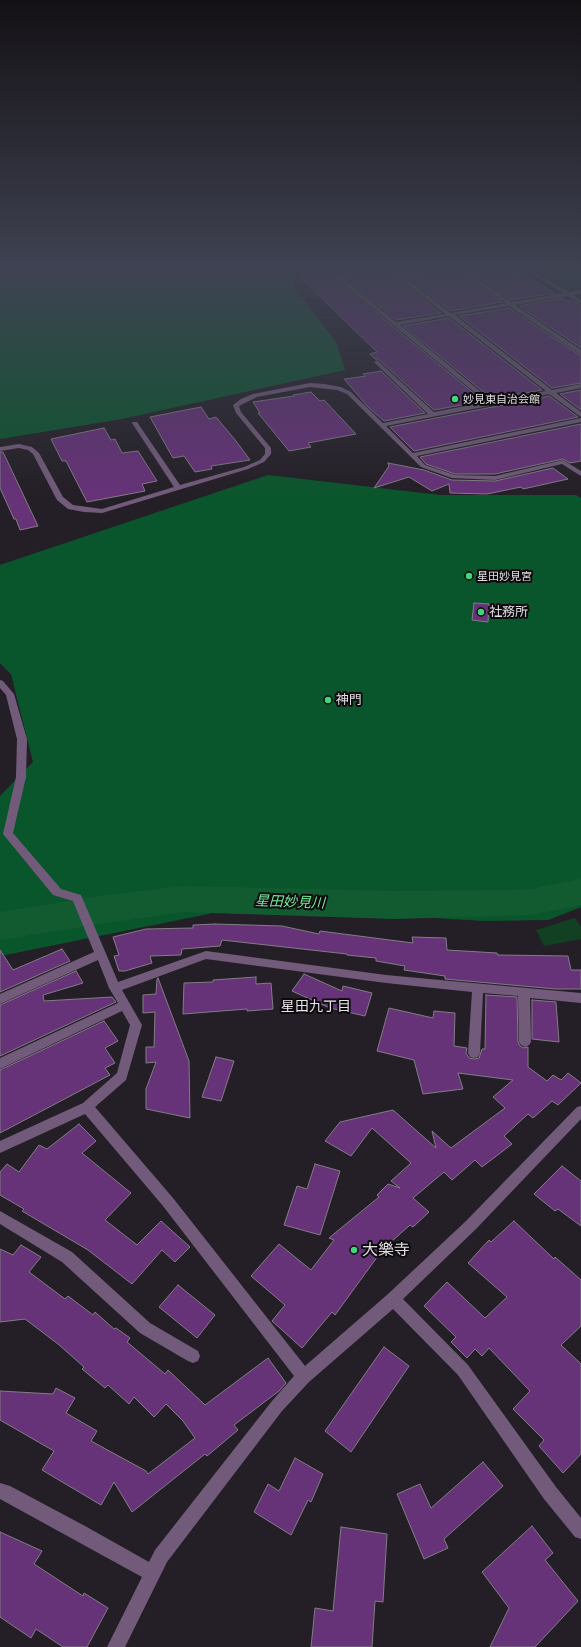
<!DOCTYPE html>
<meta charset="utf-8">
<style>
body{margin:0}
canvas{display:block;background:#241f26}
</style>
<canvas width="581" height="1647"></canvas>
<script>
const c = document.querySelector('canvas').getContext('2d');
c.lineJoin = 'round';
function fill(path, color) {
  c.fillStyle = color;
  c.fill(path, 'evenodd');
}
function poly(rows) {
  const path = new Path2D();
  for (const r of rows) {
    path.moveTo(r[0], r[1]);
    for (let i = 2; i < r.length; i += 2) path.lineTo(r[i], r[i + 1]);
  }
  return path;
}
function stroke(path, color, width, dash) {
  c.strokeStyle = color;
  c.lineWidth = width;
  c.lineCap = dash ? 'butt' : 'round';
  c.setLineDash(dash || []);
  c.stroke(path);
}
function label(font, color, halo, rows, align = 'center') {
  c.font = font + ' Lato,"Noto Sans JP",sans-serif';
  c.lineWidth = 4;
  c.setLineDash([]);
  c.textBaseline = 'middle';
  c.strokeStyle = halo;
  c.fillStyle = color;
  for (const [text, x, y, turn = 0] of rows) {
    c.save();
    c.translate(x, y);
    c.rotate((+turn || 0) * Math.PI / 180);
    c.textAlign = isNaN(turn) ? turn : align;
    if (halo) c.strokeText(text, 0, 0);
    c.fillText(text, 0, 0);
    c.restore();
  }
}
const green = poly([
 [532,267,581,267,581,289,569,291],
 [575,918,581,927,581,939,544,946,536,930]
]);
const forest = poly([
 [0,267,312,267,298,272,293,285,336,342,345,370,122,419,0,439],
 [268,475,440,495,576,495,581,498,581,907,548,920,485,921,243,907,0,956,0,796,33,762,11,674,0,663,0,565]
]);
const river = poly([
 [581,879,581,905,531,915,394,919,183,912,100,924,0,940,0,912,100,896,183,886,394,891,508,890,531,889,581,879]
]);
const building = poly([
 [325,267,351,268,338,277,338,281,483,401,434,410,378,359,375,359,370,354,377,352,302,279,325,267],
 [362,267,375,267,388,276,394,276,441,313,396,320,346,279,362,267],
 [472,267,507,267,523,277,528,276,554,293,511,300,464,268,472,267],
 [438,269,442,272,456,269,502,302,451,311,404,275,438,269],
 [562,298,565,301,570,300,581,305,581,348,519,306,562,298],
 [509,308,581,356,581,383,552,388,459,316,509,308],
 [449,318,542,390,492,399,403,326,449,318],
 [381,371,425,413,384,421,368,407,344,379,366,376,363,374,381,371],
 [581,390,581,410,560,394,581,390],
 [311,392,320,401,324,400,356,434,308,443,311,447,289,451,258,413,260,413,253,402,294,396,293,395,311,392],
 [549,396,578,417,414,451,390,427,549,396],
 [201,407,209,419,216,417,236,441,250,460,211,466,212,469,195,472,184,456,173,458,150,417,201,407],
 [581,424,581,461,570,463,563,459,495,474,455,474,426,464,420,457,581,424],
 [104,428,111,440,115,439,122,453,138,451,157,481,142,484,145,491,87,502,66,461,62,461,51,439,104,428],
 [0,452,3,452,38,526,20,530,16,519,14,519,0,488,0,452],
 [388,463,424,470,452,480,495,481,553,468,568,479,523,489,521,487,487,494,450,493,449,484,432,491,409,477,374,488,389,466,388,463],
 [474,603,489,604,488,622,472,620,474,603],
 [215,924,282,926,319,934,320,931,413,943,412,937,446,938,447,950,497,953,498,955,568,956,571,970,581,970,581,989,556,989,445,979,445,976,404,970,405,966,376,961,376,958,347,955,347,954,222,940,220,946,182,949,181,955,150,956,152,963,125,971,119,971,114,956,119,955,113,937,146,929,193,928,193,925,215,924],
 [62,949,70,961,0,992,0,950,13,970,62,949],
 [76,971,83,983,43,995,44,1001,112,997,116,1002,0,1056,0,1005,76,971],
 [304,974,342,991,343,986,372,993,365,1016,330,1008,292,991,304,974],
 [256,977,256,984,271,983,273,1009,247,1011,247,1009,183,1014,184,983,213,982,213,980,256,977],
 [158,978,189,1061,190,1118,146,1109,146,1089,156,1062,146,1063,146,1047,154,1047,155,1012,143,1013,143,995,156,994,157,979,158,978],
 [486,995,517,997,518,1042,520,1046,524,1048,528,1047,528,1067,547,1081,553,1075,561,1080,568,1073,581,1083,558,1105,552,1101,533,1118,528,1114,504,1136,512,1144,482,1167,475,1160,452,1180,444,1172,413,1198,429,1212,413,1227,410,1225,383,1249,335,1315,332,1312,302,1348,272,1321,285,1305,251,1276,279,1244,311,1270,334,1240,329,1238,379,1197,377,1195,388,1184,400,1188,391,1181,411,1163,372,1128,351,1156,325,1141,340,1122,393,1110,436,1148,432,1131,451,1148,505,1108,493,1097,513,1080,458,1073,463,1089,423,1094,414,1060,377,1051,389,1008,433,1018,434,1011,455,1013,454,1046,467,1048,466,1053,469,1058,474,1059,479,1058,482,1049,485,1049,486,995],
 [532,1000,556,1002,559,1042,532,1039,532,1000],
 [104,1021,118,1041,105,1048,115,1063,105,1068,110,1075,0,1133,0,1070,104,1021],
 [216,1057,234,1061,221,1101,202,1097,216,1057],
 [79,1124,96,1141,82,1153,131,1193,105,1220,137,1245,161,1221,190,1247,175,1262,162,1250,132,1284,88,1250,22,1211,24,1209,0,1195,0,1172,7,1164,19,1172,39,1145,47,1149,79,1124],
 [315,1164,340,1171,320,1235,284,1225,297,1186,307,1189,315,1164],
 [562,1166,581,1181,581,1226,558,1209,555,1211,534,1194,562,1166],
 [514,1221,554,1259,555,1257,581,1280,581,1326,561,1345,581,1364,581,1454,563,1473,539,1446,544,1440,513,1409,530,1391,489,1348,482,1356,475,1349,467,1358,451,1342,456,1337,424,1306,447,1282,485,1318,507,1297,468,1263,489,1240,491,1242,514,1221],
 [21,1245,41,1257,29,1272,65,1299,68,1296,93,1315,95,1312,114,1329,116,1328,130,1338,127,1342,165,1374,168,1370,205,1405,268,1358,286,1383,279,1391,234,1425,238,1430,207,1456,205,1454,132,1512,114,1482,101,1505,42,1470,54,1451,0,1420,0,1391,53,1394,56,1388,75,1398,66,1413,97,1431,91,1441,146,1471,148,1474,195,1438,183,1421,166,1404,154,1417,134,1397,129,1404,108,1385,105,1388,82,1369,84,1367,58,1344,25,1319,0,1322,0,1249,13,1255,21,1245],
 [178,1285,215,1315,197,1338,159,1307,178,1285],
 [384,1347,409,1366,351,1452,325,1431,384,1347],
 [295,1458,323,1474,311,1502,308,1500,291,1535,254,1512,268,1484,279,1491,295,1458],
 [483,1462,503,1486,444,1539,448,1548,424,1559,397,1494,420,1484,431,1508,483,1462],
 [532,1526,553,1553,545,1560,578,1601,535,1647,490,1647,509,1608,482,1572,532,1526],
 [341,1527,387,1534,383,1602,375,1601,372,1647,311,1647,315,1608,333,1611,341,1527],
 [0,1532,42,1551,34,1564,83,1596,84,1593,108,1608,87,1647,63,1647,36,1629,31,1638,0,1617,0,1532]
]);
const street = poly([
 [355,267,361,267,344,279,396,322,445,314,394,274,382,267,388,267,397,271,425,267,436,267,434,269,400,274,451,313,506,303,455,267,460,267,511,302,563,293,522,267,527,267,569,292,581,290,581,294,573,295,581,300,581,304,567,296,515,305,581,350,581,355,509,306,455,315,552,390,581,384,581,388,556,393,581,412,581,417,549,394,386,426,413,453,581,418,581,422,417,456,425,465,455,475,495,476,563,460,581,471,581,476,562,464,495,480,452,478,421,467,347,394,337,390,310,387,257,397,239,406,241,412,271,448,271,454,264,462,248,469,102,513,84,512,68,509,57,500,33,454,28,450,19,448,0,451,0,447,19,444,32,447,39,453,63,497,73,505,102,509,174,487,132,423,133,422,137,422,180,485,244,467,260,460,265,454,265,448,236,413,233,405,241,399,253,394,310,383,324,384,341,387,351,392,383,423,428,414,375,363,374,362,377,360,434,412,486,402,339,280,339,278,355,267],
 [449,316,546,391,492,401,400,325,449,316],
 [0,680,3,681,14,694,27,739,26,777,13,833,61,889,81,895,118,982,206,951,386,975,581,993,581,1003,530,998,531,1042,529,1045,525,1047,521,1045,519,1042,518,996,483,993,480,1053,478,1057,474,1058,470,1057,468,1053,472,992,386,983,206,959,122,990,142,1025,126,1080,95,1107,173,1198,305,1366,388,1294,466,1221,577,1107,581,1106,581,1119,476,1229,403,1299,468,1365,556,1487,581,1518,581,1539,575,1537,544,1499,458,1375,393,1309,309,1382,282,1411,167,1562,125,1647,107,1647,142,1577,0,1499,0,1483,10,1486,85,1526,149,1562,155,1550,272,1401,294,1376,163,1206,85,1114,0,1153,0,1141,83,1103,117,1073,130,1025,122,1011,0,1069,0,1058,118,1003,109,988,98,960,0,1004,0,994,94,952,73,901,53,895,3,834,16,777,17,739,6,695,0,688,0,680],
 [0,1211,72,1252,150,1323,198,1351,200,1356,198,1361,193,1363,188,1361,140,1333,62,1262,0,1224,0,1211]
]);
const markers = [
 [455,399,4,"#40d77c"],
 [469,576,4,"#40d77c"],
 [481,612,4,"#40d77c"],
 [328,700,4,"#40d77c"],
 [354,1250,4,"#40d77c"]
];
const farPoinames = [
 ["妙見東自治会館",463,399],
 ["星田妙見宮",477,576]
];
const poiNames = [
 ["社務所",489,612],
 ["神門",336,700]
];
const waterNames = [
 ["星田妙見川",290,902,2]
];
const neighbourhoodNames = [
 ["星田九丁目",316,1006]
];
const nearPoinames = [
 ["大樂寺",362,1250]
];
fill(green, '#124023');
fill(forest, '#0a562c');
fill(river, '#125b30');
fill(building, '#663278');
stroke(building, '#827c84', 1);
fill(street, '#725b7a');
const sky = c.createLinearGradient(0, 0, 0, 497);
sky.addColorStop(0, '#141115');
sky.addColorStop(0.54, '#3f4252');
sky.addColorStop(1, '#3f425200');
c.fillStyle = sky;
c.fillRect(0, 0, 581, 497);
for (const [x, y, r, color] of markers) {
  const dot = new Path2D();
  dot.arc(x, y, r, 0, 2 * Math.PI);
  c.fillStyle = color;
  c.fill(dot);
  stroke(dot, '#0c0a0d', 1.5);
}
label('11px', '#e1dde2', '#0c0a0d', farPoinames, 'left');
label('13px', '#e1dde2', '#0c0a0d', poiNames, 'left');
label('italic 14px', '#76ea9c', '#0c0a0d', waterNames);
label('14px', '#e8e1ea', '#0c0a0d', neighbourhoodNames);
label('16px', '#e1dde2', '#0c0a0d', nearPoinames, 'left');
</script>
